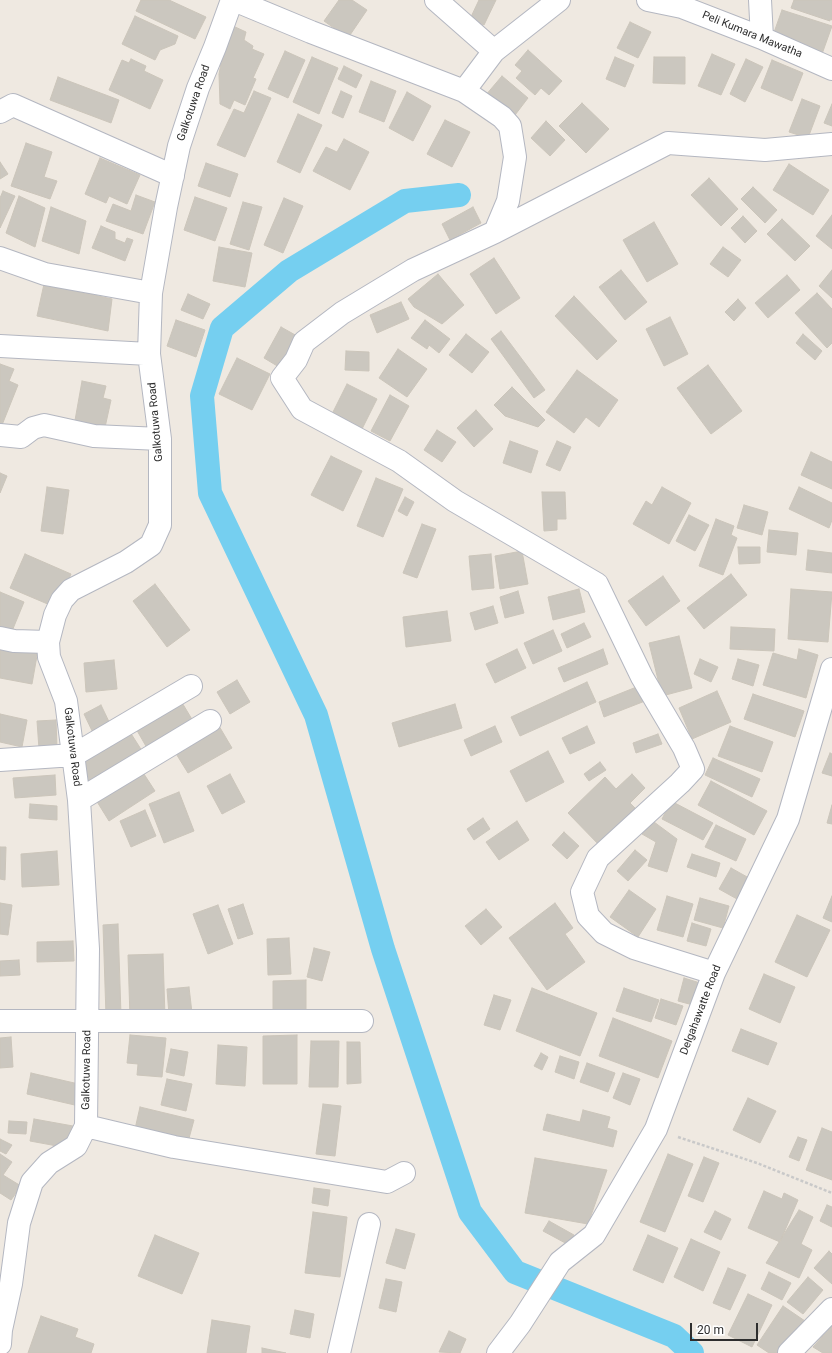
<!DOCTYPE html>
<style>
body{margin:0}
#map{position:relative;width:832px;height:1353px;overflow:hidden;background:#efe9e1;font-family:Roboto,sans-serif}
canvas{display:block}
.scale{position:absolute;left:690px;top:1323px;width:68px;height:18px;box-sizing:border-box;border:2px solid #2e2e2e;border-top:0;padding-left:5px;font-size:12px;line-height:14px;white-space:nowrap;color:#2e2e2e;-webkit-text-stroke:3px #fff;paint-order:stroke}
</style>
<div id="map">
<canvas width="832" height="1353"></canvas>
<div class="scale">20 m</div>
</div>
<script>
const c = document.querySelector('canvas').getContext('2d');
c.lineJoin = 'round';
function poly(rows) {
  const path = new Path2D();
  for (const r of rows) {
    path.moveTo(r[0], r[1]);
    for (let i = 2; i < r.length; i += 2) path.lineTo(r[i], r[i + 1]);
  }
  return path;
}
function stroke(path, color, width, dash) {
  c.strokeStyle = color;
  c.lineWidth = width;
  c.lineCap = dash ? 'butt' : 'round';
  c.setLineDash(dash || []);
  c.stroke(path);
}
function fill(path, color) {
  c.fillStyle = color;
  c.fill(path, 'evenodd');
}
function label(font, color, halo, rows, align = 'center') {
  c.font = font + ' Roboto,sans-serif';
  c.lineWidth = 3.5;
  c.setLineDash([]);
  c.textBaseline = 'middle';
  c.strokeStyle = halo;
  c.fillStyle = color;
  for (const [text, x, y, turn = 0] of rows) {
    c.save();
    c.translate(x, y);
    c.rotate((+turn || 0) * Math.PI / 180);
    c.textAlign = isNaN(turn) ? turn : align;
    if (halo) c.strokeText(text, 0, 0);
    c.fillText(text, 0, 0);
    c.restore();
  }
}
const canal = poly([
 [459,195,405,201,289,271,222,328,202,396,210,493,316,715,383,949,470,1212,515,1272,674,1336,692,1353]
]);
const building = poly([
 [141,0,169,0,206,17,195,39,136,11,141,0],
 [339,0,352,0,367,10,348,38,324,21,339,0],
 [479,0,496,0,484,25,470,19,479,0],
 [794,0,832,0,832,20,830,19,830,21,791,8,794,0],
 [782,10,832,26,822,54,772,38,782,10],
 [135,16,178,36,175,44,160,50,155,60,122,44,135,16],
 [630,22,651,32,638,58,617,48,630,22],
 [233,26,246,32,244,40,253,46,252,49,264,54,253,78,256,79,245,105,234,100,230,109,220,104,219,74,222,58,233,26],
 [528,50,562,81,549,95,541,88,535,95,516,78,522,71,515,65,528,50],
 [285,51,305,60,288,98,268,89,285,51],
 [712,54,735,64,721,95,698,86,712,54],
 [312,57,338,68,319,114,293,102,312,57],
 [615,57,634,65,625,87,606,79,615,57],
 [654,57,685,57,685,84,653,83,654,57],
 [131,59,146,66,144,71,163,80,150,109,109,90,122,60,129,63,131,59],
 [746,59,763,67,745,102,730,94,746,59],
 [772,60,803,73,792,101,761,88,772,60],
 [344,66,362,75,356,88,338,79,344,66],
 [502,76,528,98,512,119,485,96,502,76],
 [58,77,119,100,111,123,50,100,58,77],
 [371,81,396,91,384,122,359,112,371,81],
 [254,91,271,98,245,157,217,145,234,109,244,113,254,91],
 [341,91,352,96,343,118,332,113,341,91],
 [407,92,431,106,413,141,389,128,407,92],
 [802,99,820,106,808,138,789,132,802,99],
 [582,103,609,129,586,153,559,126,582,103],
 [832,104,832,126,824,123,832,104],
 [298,114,322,125,300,173,277,162,298,114],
 [445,120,470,132,452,167,427,154,445,120],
 [546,121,565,140,550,156,531,138,546,121],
 [344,139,369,152,350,190,313,171,326,147,337,152,344,139],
 [26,143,52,152,44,177,57,181,50,199,11,186,26,143],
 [100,158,140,175,127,204,109,196,106,203,85,194,100,158],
 [0,162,8,174,0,179,0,162],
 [206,163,238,174,230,197,198,186,206,163],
 [789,164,829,190,813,215,773,190,789,164],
 [709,178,738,209,721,226,691,195,709,178],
 [753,187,777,210,765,223,741,199,753,187],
 [3,191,15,196,0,228,0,198,3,191],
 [136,195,155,202,143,234,106,221,113,204,131,211,136,195],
 [19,196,45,208,35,247,6,233,19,196],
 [195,197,227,208,215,241,184,230,195,197],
 [284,198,303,206,283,253,264,245,284,198],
 [243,202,262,207,249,250,230,244,243,202],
 [51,207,86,221,79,254,42,241,51,207],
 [473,207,481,223,450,240,442,224,473,207],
 [832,215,832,249,816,236,832,215],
 [743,216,757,231,745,243,731,228,743,216],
 [782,219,810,246,795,261,767,234,782,219],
 [654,222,678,264,647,282,623,240,654,222],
 [101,226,115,232,115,239,125,243,127,238,133,240,125,261,92,248,101,226],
 [219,247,252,253,245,287,213,281,219,247],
 [723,247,741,260,728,277,710,264,723,247],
 [494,258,520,298,496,314,470,274,494,258],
 [621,270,647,302,625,320,599,287,621,270],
 [832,270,832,298,819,286,832,270],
 [438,274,464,305,442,324,414,307,408,299,438,274],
 [787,275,800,290,768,318,755,303,787,275],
 [44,284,112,299,108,331,37,316,44,284],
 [817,293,832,309,832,343,827,348,795,313,817,293],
 [188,294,210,304,203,319,181,310,188,294],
 [574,296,617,341,597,360,555,316,574,296],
 [738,299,746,308,734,321,725,312,738,299],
 [401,302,409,319,377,333,370,315,401,302],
 [670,317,688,354,664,366,646,329,670,317],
 [176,320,205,330,196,357,167,346,176,320],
 [425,320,450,339,439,353,429,345,427,349,411,338,425,320],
 [281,327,297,336,279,367,264,358,281,327],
 [501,331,545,390,534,398,491,339,501,331],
 [466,334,489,352,472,373,449,355,466,334],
 [803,334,822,351,815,360,796,343,803,334],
 [398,349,427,369,407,397,379,378,398,349],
 [346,351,369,352,369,371,345,370,346,351],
 [237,358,270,374,252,410,219,394,237,358],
 [0,364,14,369,9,381,18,385,0,430,0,364],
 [708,365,742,411,711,434,677,388,708,365],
 [577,370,618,400,599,427,586,417,574,433,546,412,577,370],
 [82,381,106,386,103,398,111,400,104,432,74,426,82,381],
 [347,384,377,399,362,429,332,414,347,384],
 [512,387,545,420,538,427,505,416,494,405,512,387],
 [390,395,409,406,390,441,371,431,390,395],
 [476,410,493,429,474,447,457,428,476,410],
 [437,430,456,442,442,462,424,450,437,430],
 [510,441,538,451,531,473,503,463,510,441],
 [557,441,571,447,560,471,546,465,557,441],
 [811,452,832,462,832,489,801,475,811,452],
 [331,456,362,471,343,511,311,495,331,456],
 [0,473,7,476,0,493,0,473],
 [376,478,403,489,383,537,357,526,376,478],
 [47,487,69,490,63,534,41,531,47,487],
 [662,487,691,503,669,544,633,524,646,501,652,505,662,487],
 [799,487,832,503,832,520,829,528,789,509,799,487],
 [542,492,565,492,566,519,557,519,557,530,544,531,542,492],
 [405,497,414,502,407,516,398,511,405,497],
 [744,505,768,512,762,535,737,528,744,505],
 [689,515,709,525,695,551,676,541,689,515],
 [716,519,734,526,731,535,737,538,723,575,699,566,716,519],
 [422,524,436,529,417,578,403,573,422,524],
 [769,530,798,533,796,555,767,552,769,530],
 [738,547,760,547,760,563,739,564,738,547],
 [808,550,832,553,832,573,806,570,808,550],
 [522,551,528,584,500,589,495,556,522,551],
 [25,554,71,574,57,608,10,588,25,554],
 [491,554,494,588,472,590,469,556,491,554],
 [731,574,747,595,704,629,687,608,731,574],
 [663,576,680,601,646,626,628,601,663,576],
 [155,584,190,630,167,647,133,601,155,584],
 [579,589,585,612,553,620,548,597,579,589],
 [791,589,832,592,828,642,788,639,791,589],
 [518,591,524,613,505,618,500,597,518,591],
 [0,592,24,602,10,636,0,632,0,592],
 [493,606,498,623,475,630,470,613,493,606],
 [447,611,451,641,406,647,403,617,447,611],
 [584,623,591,637,567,648,561,634,584,623],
 [731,627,775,629,774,651,730,649,731,627],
 [553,630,562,651,533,664,524,643,553,630],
 [679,636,692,688,662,696,649,643,679,636],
 [0,643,38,650,32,684,0,678,0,643],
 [517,649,526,668,495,683,486,664,517,649],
 [603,649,608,664,564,682,558,668,603,649],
 [799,649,818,655,806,698,763,685,773,653,797,660,799,649],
 [700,659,718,667,711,682,694,674,700,659],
 [738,659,759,665,753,686,732,679,738,659],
 [114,660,117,689,86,692,84,663,114,660],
 [237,680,250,702,230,714,217,692,237,680],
 [587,682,596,702,520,736,511,717,587,682],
 [639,686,645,701,604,717,599,702,639,686],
 [717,691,731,722,692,739,679,708,717,691],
 [753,694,804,711,795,737,744,719,753,694],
 [181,701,193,721,147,748,135,727,181,701],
 [455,704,462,728,399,747,392,723,455,704],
 [101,705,112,728,95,737,84,714,101,705],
 [0,714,27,720,22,747,0,742,0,714],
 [56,720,57,748,39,749,37,721,56,720],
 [219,726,232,748,188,773,175,752,219,726],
 [495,726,502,742,471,756,464,740,495,726],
 [587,726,595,743,570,754,562,738,587,726],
 [730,726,773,742,762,772,718,756,730,726],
 [130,732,144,754,92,787,79,764,130,732],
 [658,734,662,744,636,753,633,743,658,734],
 [548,751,564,782,526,802,510,771,548,751],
 [830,753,832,754,832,776,822,773,830,753],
 [713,758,760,779,752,797,705,775,713,758],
 [600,762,606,770,589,781,584,774,600,762],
 [142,771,155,791,109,821,96,800,142,771],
 [230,774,245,802,222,814,207,786,230,774],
 [632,774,645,788,630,803,638,811,601,847,568,813,605,777,616,789,632,774],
 [55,775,56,795,15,798,13,778,55,775],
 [711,781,767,811,754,835,698,805,711,781],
 [179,792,194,831,164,843,149,804,179,792],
 [671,801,713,823,703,840,662,819,671,801],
 [30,804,57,806,57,820,29,818,30,804],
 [832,805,832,824,827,823,832,805],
 [145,810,156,836,131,847,120,821,145,810],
 [483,818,490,829,474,840,467,829,483,818],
 [517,821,529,840,499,860,486,842,517,821],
 [654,822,677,839,667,872,648,866,656,842,642,834,654,822],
 [716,825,746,839,736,861,705,847,716,825],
 [564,832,579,846,567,859,552,845,564,832],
 [0,847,6,847,5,880,0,879,0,847],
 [635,850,647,860,628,881,617,871,635,850],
 [57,851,59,885,22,887,21,854,57,851],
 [692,854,720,863,716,877,687,867,692,854],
 [731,868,749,878,737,899,719,889,731,868],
 [629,890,656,909,638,937,610,917,629,890],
 [667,896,693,904,683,937,657,930,667,896],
 [832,896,832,922,823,918,832,896],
 [700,898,729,906,723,928,694,920,700,898],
 [0,903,12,905,8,935,0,934,0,903],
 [555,903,573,928,565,934,585,962,547,990,509,938,555,903],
 [243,904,253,934,238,939,228,909,243,904],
 [218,905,233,944,208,954,193,914,218,905],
 [486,909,502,927,481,945,465,926,486,909],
 [797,915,830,930,807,977,775,962,797,915],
 [692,923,711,929,706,946,687,941,692,923],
 [118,924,121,1015,106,1016,103,925,118,924],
 [289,938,291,974,268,975,267,939,289,938],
 [73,941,74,961,37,962,37,942,73,941],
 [314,948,330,952,322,981,307,977,314,948],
 [163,954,165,1017,130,1018,128,955,163,954],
 [19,960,20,975,0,976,0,961,19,960],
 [764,974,795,987,780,1023,749,1009,764,974],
 [684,978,700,983,693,1005,678,1001,684,978],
 [306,980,306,1011,273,1011,273,981,306,980],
 [189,987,192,1013,169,1015,167,989,189,987],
 [532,988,597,1013,580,1056,516,1031,532,988],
 [624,988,659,1000,651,1022,616,1011,624,988],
 [494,995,511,1000,500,1030,484,1025,494,995],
 [661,999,683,1006,676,1025,655,1018,661,999],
 [613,1018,672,1041,658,1078,599,1056,613,1018],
 [741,1029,777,1043,768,1065,732,1051,741,1029],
 [130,1035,166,1038,162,1077,137,1075,138,1064,127,1063,130,1035],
 [297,1035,297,1084,263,1084,263,1036,297,1035],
 [11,1037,13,1067,0,1068,0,1038,11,1037],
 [311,1041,339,1041,338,1087,309,1087,311,1041],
 [347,1042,360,1042,361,1083,347,1084,347,1042],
 [218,1045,247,1047,245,1086,216,1084,218,1045],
 [171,1049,188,1052,184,1076,166,1072,171,1049],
 [541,1053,548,1057,542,1070,534,1066,541,1053],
 [560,1056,579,1062,574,1079,555,1072,560,1056],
 [587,1063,615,1073,608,1092,580,1082,587,1063],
 [31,1073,83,1085,79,1106,27,1094,31,1073],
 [623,1073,640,1079,630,1105,613,1098,623,1073],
 [167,1079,192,1084,186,1111,161,1105,167,1079],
 [748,1098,776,1111,760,1143,733,1130,748,1098],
 [323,1104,341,1106,335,1156,316,1154,323,1104],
 [140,1107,194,1120,188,1142,135,1129,140,1107],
 [583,1110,610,1117,607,1128,617,1131,613,1147,543,1130,547,1114,580,1122,583,1110],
 [34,1119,73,1126,68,1148,30,1141,34,1119],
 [9,1121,27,1122,26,1134,8,1133,9,1121],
 [822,1128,832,1132,832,1180,806,1170,822,1128],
 [798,1137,807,1140,799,1161,789,1157,798,1137],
 [0,1139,12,1145,6,1154,0,1151,0,1139],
 [0,1154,12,1162,3,1175,21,1186,11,1200,0,1193,0,1154],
 [668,1154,693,1164,665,1232,640,1222,668,1154],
 [704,1157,719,1163,703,1202,688,1196,704,1157],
 [535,1158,607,1170,588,1224,525,1213,535,1158],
 [314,1188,330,1190,328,1206,312,1203,314,1188],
 [764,1191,782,1199,784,1193,798,1200,780,1242,748,1228,764,1191],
 [827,1205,832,1207,832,1227,820,1221,827,1205],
 [799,1210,813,1217,801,1244,812,1250,799,1278,766,1263,799,1210],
 [715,1211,731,1219,721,1240,704,1232,715,1211],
 [313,1212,347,1217,340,1277,305,1273,313,1212],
 [549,1221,574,1235,569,1245,543,1231,549,1221],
 [396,1229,415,1234,405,1269,386,1263,396,1229],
 [155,1235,199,1253,182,1294,138,1276,155,1235],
 [648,1235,678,1248,663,1283,633,1270,648,1235],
 [691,1239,720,1252,703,1291,674,1277,691,1239],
 [829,1251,832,1254,832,1284,814,1268,829,1251],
 [728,1268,746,1275,730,1310,713,1303,728,1268],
 [769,1272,791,1283,782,1300,761,1289,769,1272],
 [808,1277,823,1290,803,1314,787,1302,808,1277],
 [386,1279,402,1282,396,1312,379,1308,386,1279],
 [748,1294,772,1305,752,1347,728,1335,748,1294],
 [783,1306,805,1321,783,1353,769,1353,757,1345,783,1306],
 [295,1310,314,1314,310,1338,290,1334,295,1310],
 [41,1316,78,1329,75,1337,94,1344,91,1353,28,1353,41,1316],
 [212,1320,250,1326,246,1353,207,1353,212,1320],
 [832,1326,832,1353,823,1353,813,1347,832,1326],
 [449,1331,466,1339,460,1353,439,1352,449,1331],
 [262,1348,286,1353,262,1353,262,1348]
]);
const path = poly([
 [678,1137,757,1163,832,1193]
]);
const minor = poly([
 [234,0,311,32,464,91,502,117,510,126,515,157,508,201,495,232],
 [436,0,494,51],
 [648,0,682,7,762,38,832,69],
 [760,0,762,38],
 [464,91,494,51,559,0],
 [0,112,13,105,173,176],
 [0,258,45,274,151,293],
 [0,346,149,354],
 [0,435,21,437,33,428,44,425,94,436,160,439],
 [0,638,14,641,48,642],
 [0,760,74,755,191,686],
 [79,800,210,721],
 [714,973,634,948,604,933,588,916,582,892,598,858,680,783,693,769,684,748,642,677,597,584,455,501,399,461,302,409,282,378,296,360,304,342,342,313,413,270,495,232,668,143,765,150,832,144],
 [0,1021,362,1021],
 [86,1126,174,1147,387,1182,404,1173],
 [0,1344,1,1330,11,1284,19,1223,32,1182,49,1163,76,1146,86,1126,88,949,79,800,66,701,49,657,48,642,55,615,62,600,71,590,126,562,151,545,160,525,160,439,149,354,151,293,166,207,179,146,198,88,215,47,232,0],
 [339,1353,369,1224],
 [498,1353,520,1324,560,1262,594,1235,656,1129,714,973,788,819,832,669],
 [789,1353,832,1309]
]);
const streetNames = [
 ["Peli Kumara Mawatha",752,35,22],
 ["Galkotuwa Road",194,103,-71],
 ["Galkotuwa Road",156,422,-95],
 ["Galkotuwa Road",72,747,83],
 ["Delgahawatte Road",701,1010,-69],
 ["Galkotuwa Road",87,1070,-89]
];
stroke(canal, '#75cff0', 24);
fill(building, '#cbc7bf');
stroke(building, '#cbc5ba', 1);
stroke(minor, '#b4b7c1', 24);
stroke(path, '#c9c9c9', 2.5, [3, 2]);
stroke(minor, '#fff', 22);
label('11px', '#2e2e2e', '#fff', streetNames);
</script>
